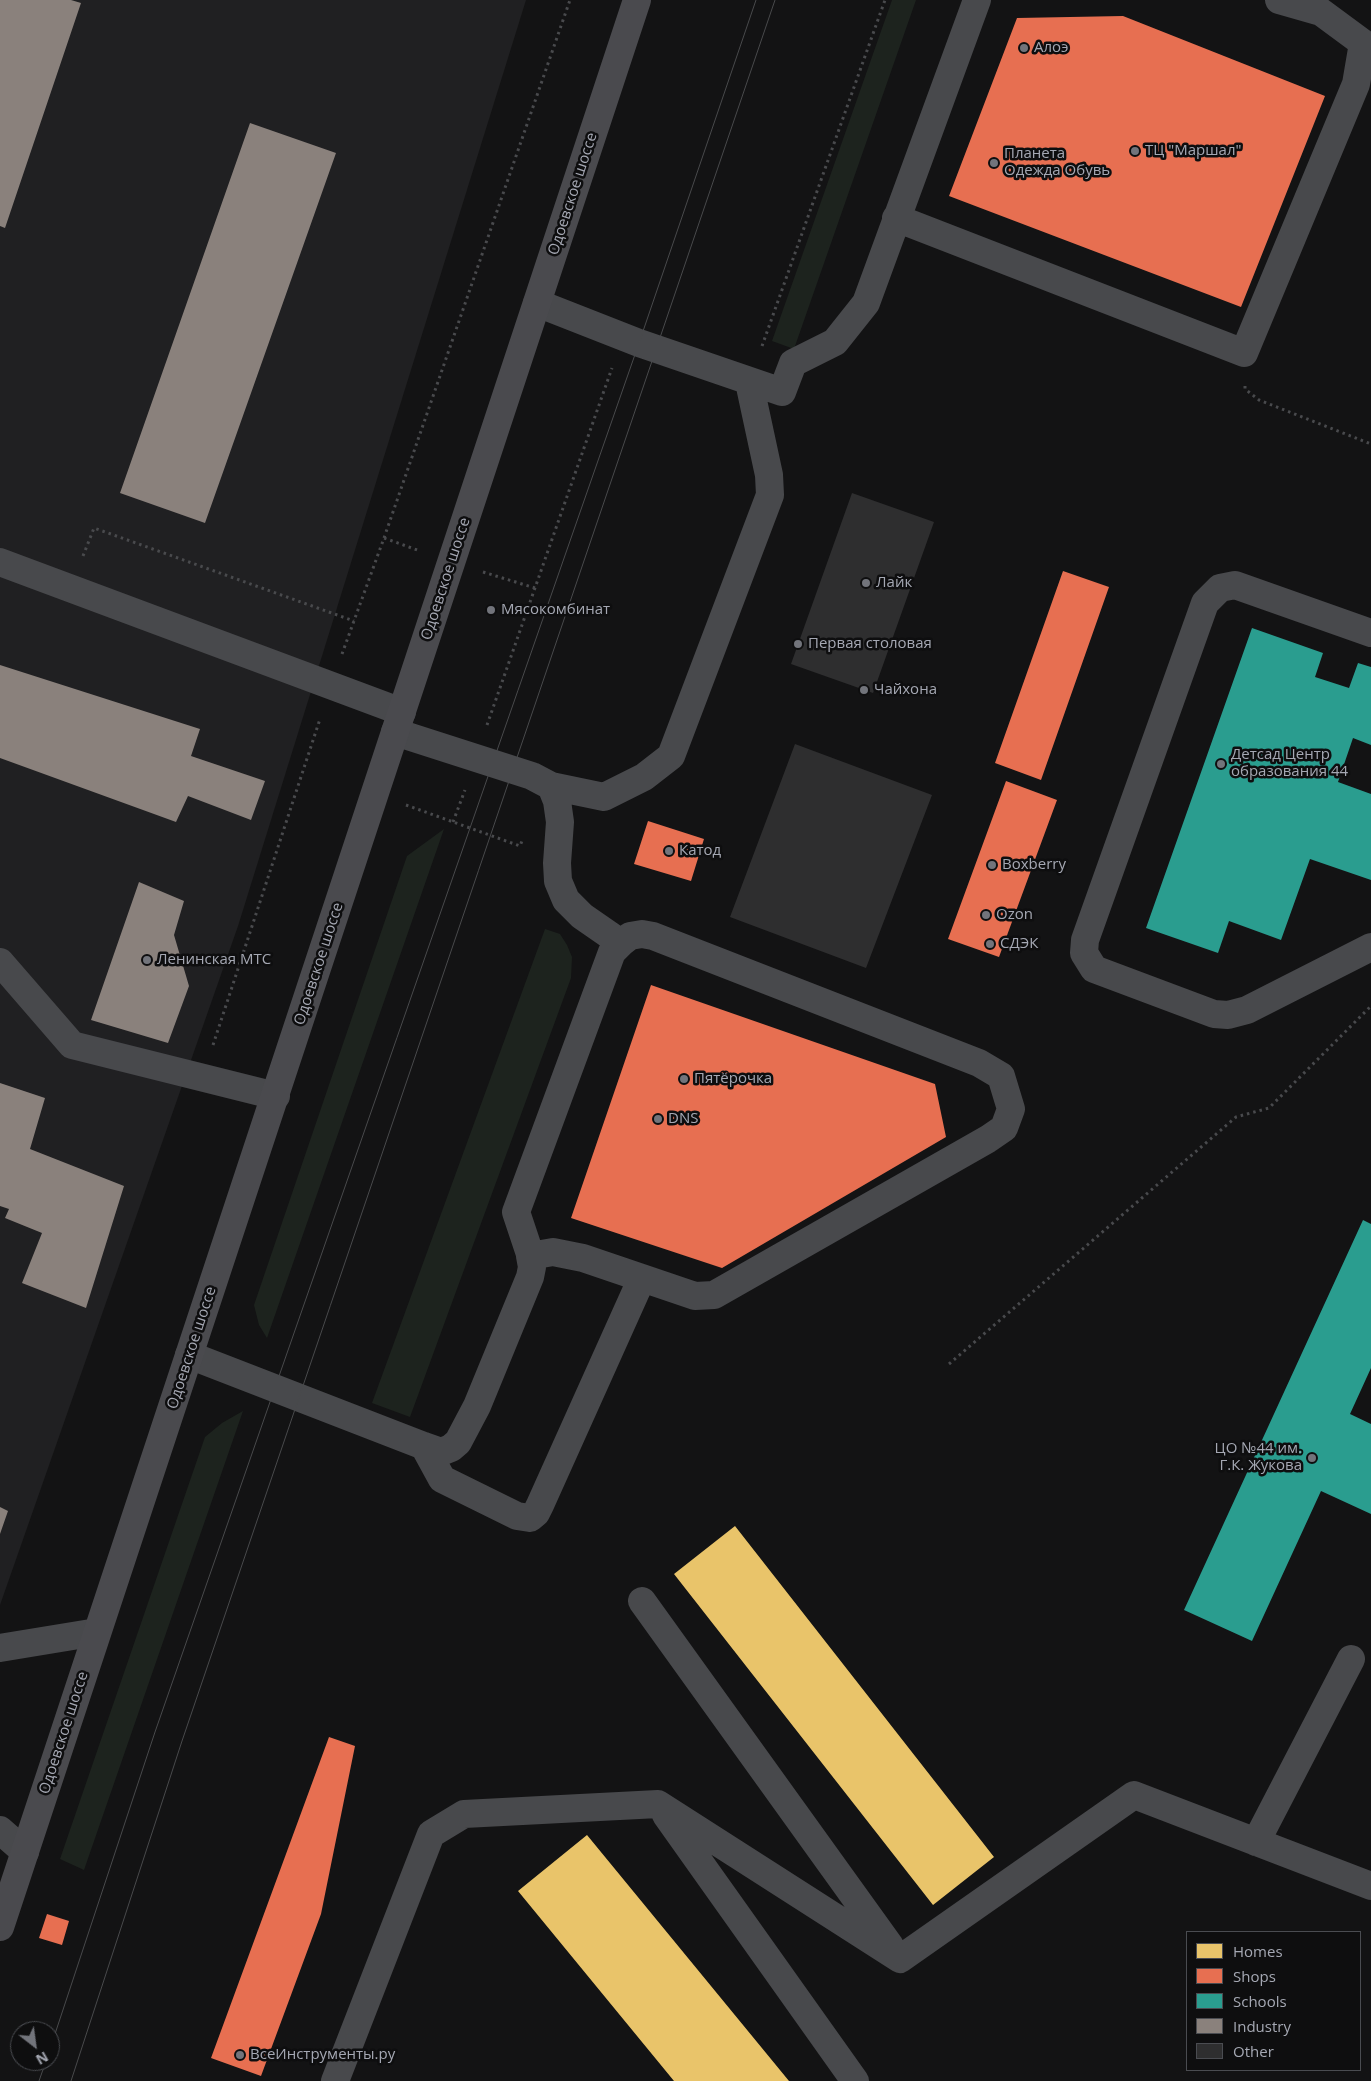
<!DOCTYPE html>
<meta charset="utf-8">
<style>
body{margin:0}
#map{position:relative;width:1371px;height:2081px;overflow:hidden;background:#131314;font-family:"Open Sans",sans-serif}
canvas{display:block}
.legend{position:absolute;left:1186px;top:1931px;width:175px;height:140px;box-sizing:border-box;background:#0e0e0f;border:1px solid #4a4c51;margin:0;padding:6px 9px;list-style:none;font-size:15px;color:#a5a8b3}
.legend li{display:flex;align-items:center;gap:10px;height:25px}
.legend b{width:25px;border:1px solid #4a4c51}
.north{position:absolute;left:10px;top:2021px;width:50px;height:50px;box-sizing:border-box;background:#0e0e0f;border:1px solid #4a4c51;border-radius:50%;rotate:150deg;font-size:14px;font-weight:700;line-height:20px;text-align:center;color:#a5a8b3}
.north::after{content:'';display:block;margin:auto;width:18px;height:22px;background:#72747b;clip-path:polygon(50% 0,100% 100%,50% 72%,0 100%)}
</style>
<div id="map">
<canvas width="1371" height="2081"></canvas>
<ul class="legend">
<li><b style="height:14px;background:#e9c46a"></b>Homes</li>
<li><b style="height:14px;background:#e76f51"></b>Shops</li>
<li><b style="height:14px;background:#2a9d8f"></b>Schools</li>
<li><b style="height:14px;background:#8a817c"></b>Industry</li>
<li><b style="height:14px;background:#2e2e2f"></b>Other</li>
</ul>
<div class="north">N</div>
</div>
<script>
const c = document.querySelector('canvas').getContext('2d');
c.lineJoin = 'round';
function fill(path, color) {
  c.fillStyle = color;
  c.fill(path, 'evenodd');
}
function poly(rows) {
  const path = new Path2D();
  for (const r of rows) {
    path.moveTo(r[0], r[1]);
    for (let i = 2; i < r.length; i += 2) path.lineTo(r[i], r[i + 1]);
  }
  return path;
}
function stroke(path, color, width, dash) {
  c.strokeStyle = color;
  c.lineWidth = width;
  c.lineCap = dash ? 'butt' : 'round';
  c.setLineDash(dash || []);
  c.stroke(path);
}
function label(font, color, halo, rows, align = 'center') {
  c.font = font + ' "Open Sans",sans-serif';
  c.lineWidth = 5;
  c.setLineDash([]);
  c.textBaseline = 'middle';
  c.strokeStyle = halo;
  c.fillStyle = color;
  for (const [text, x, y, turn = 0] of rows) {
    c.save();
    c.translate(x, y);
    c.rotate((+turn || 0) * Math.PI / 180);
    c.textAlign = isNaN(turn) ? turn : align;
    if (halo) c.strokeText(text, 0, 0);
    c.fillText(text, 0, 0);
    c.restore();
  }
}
const built = poly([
 [0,0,526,0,238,926,0,1605]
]);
const green = poly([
 [892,0,916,0,794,349,772,341],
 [444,829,267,1338,259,1325,254,1305,407,856],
 [545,929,560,934,567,945,572,957,571,978,410,1417,372,1403],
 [243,1411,84,1870,60,1859,205,1437,222,1423]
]);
const homes = poly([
 [735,1526,994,1857,933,1905,674,1574],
 [587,1835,789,2081,674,2081,518,1891]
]);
const shops = poly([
 [1123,16,1325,96,1241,307,949,196,1017,18],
 [1063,571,1109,587,1041,780,995,763],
 [1006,781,1057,800,999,957,948,939],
 [648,821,704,839,691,881,634,864],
 [651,985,935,1084,946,1137,722,1268,571,1218],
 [329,1737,355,1746,321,1914,261,2076,211,2058],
 [47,1914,69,1921,62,1945,39,1938]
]);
const schools = poly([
 [1252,628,1323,653,1315,677,1349,688,1358,663,1371,667,1371,745,1353,738,1338,782,1371,794,1371,880,1310,859,1281,940,1229,921,1218,953,1146,928],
 [1363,1220,1371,1224,1371,1368,1350,1414,1371,1424,1371,1514,1321,1491,1252,1641,1184,1610]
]);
const industry = poly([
 [0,0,71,0,81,3,5,228,0,226],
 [250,123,336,153,205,523,120,493],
 [0,665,200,729,191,756,265,781,251,820,188,796,176,822,0,758],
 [139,882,184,901,174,935,189,986,168,1043,91,1020],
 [0,1083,45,1098,30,1149,124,1186,86,1308,22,1283,42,1233,5,1218,9,1209,0,1206],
 [0,1507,8,1511,0,1534]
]);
const building = poly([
 [852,493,934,522,873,693,791,664],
 [795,744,932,795,866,968,730,917]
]);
const path = poly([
 [762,346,885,0],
 [1245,386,1245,389,1259,400,1371,444],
 [384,538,570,0],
 [83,556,94,528,354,621],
 [483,572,535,588],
 [342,654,384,538,420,551],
 [487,725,612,368],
 [406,805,520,846,522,841],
 [453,822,465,790],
 [213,1045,320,719],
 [949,1364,1236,1117,1269,1108,1371,1006]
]);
const minor = poly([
 [896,218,1244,353,1356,84,1363,43,1321,12,1279,0],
 [537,303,639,343,782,392,793,363,835,342,866,303,977,0],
 [0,562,402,712],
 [1371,633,1235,585,1220,588,1205,603,1085,940,1084,953,1094,969,1214,1014,1228,1015,1247,1010,1371,947],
 [395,732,532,776,551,786,604,797,644,777,671,756,770,495,769,475,749,382],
 [551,786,557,801,560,822,557,863,558,881,566,900,582,916,621,943],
 [0,962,72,1045,276,1096],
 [189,1355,424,1446,441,1452,451,1448,458,1442,477,1406,530,1277,532,1267,530,1256,530,1254,516,1212,612,952,621,943,630,936,642,934,653,936,979,1063,1001,1076,1011,1109,1004,1128,988,1139,714,1295,695,1296,583,1258,553,1252,530,1256],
 [424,1446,442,1479,517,1516,530,1518,536,1513,540,1505,642,1278],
 [642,1601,890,1946],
 [0,1648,97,1632],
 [666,1815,855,2081],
 [0,1830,25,1852],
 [1256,1842,1351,1659],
 [335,2081,431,1834,464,1814,658,1804,900,1959,1134,1795,1371,1886]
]);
const major = poly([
 [0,1927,637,0]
]);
const tram = poly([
 [50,2049,155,1732,639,343,756,0],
 [39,2081,46,2061],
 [71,2081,182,1741,775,0]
]);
const markers = [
 [1024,48,5,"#72747b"],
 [1135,151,5,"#72747b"],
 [994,163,5,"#72747b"],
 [866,583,5,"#72747b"],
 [491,610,5,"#72747b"],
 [798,644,5,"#72747b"],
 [864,690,5,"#72747b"],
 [1221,764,5,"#72747b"],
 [669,851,5,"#72747b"],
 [992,865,5,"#72747b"],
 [986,915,5,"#72747b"],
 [990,944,5,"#72747b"],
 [147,960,5,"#72747b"],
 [684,1079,5,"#72747b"],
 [658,1119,5,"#72747b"],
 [1312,1458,5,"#72747b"],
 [240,2055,5,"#72747b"]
];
const poiNames = [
 ["Алоэ",1034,48],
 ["ТЦ \"Маршал\"",1145,151],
 ["Планета",1004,154],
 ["Одежда Обувь",1004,171],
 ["Лайк",876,583],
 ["Мясокомбинат",501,610],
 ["Первая столовая",808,644],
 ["Чайхона",874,690],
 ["Детсад Центр",1231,755],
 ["образования 44",1231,772],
 ["Катод",679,851],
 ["Boxberry",1002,865],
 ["Ozon",996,915],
 ["СДЭК",1000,944],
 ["Ленинская МТС",157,960],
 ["Пятёрочка",694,1079],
 ["DNS",668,1119],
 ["ЦО №44 им.",1302,1449,"right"],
 ["Г.К. Жукова",1302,1466,"right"],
 ["ВсеИнструменты.ру",250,2055]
];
const streetNames = [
 ["Одоевское шоссе",573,194,-72],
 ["Одоевское шоссе",446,579,-72],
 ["Одоевское шоссе",319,964,-72],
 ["Одоевское шоссе",192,1348,-72],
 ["Одоевское шоссе",64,1733,-72]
];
fill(built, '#202022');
fill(green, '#1d231e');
fill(homes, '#e9c46a');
fill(shops, '#e76f51');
fill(schools, '#2a9d8f');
fill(industry, '#8a817c');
fill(building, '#2e2e2f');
stroke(path, '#494a4d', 3, [2.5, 4]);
stroke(minor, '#48494c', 28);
stroke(major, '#4a4a4e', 28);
stroke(tram, '#494a4c', 1);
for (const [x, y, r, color] of markers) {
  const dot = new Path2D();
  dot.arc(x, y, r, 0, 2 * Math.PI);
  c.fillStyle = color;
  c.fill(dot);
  stroke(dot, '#0e0e0f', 2);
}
label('15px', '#a5a8b3', '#0e0e0f', poiNames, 'left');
label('15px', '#a5a8b3', '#0e0e0f', streetNames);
</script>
